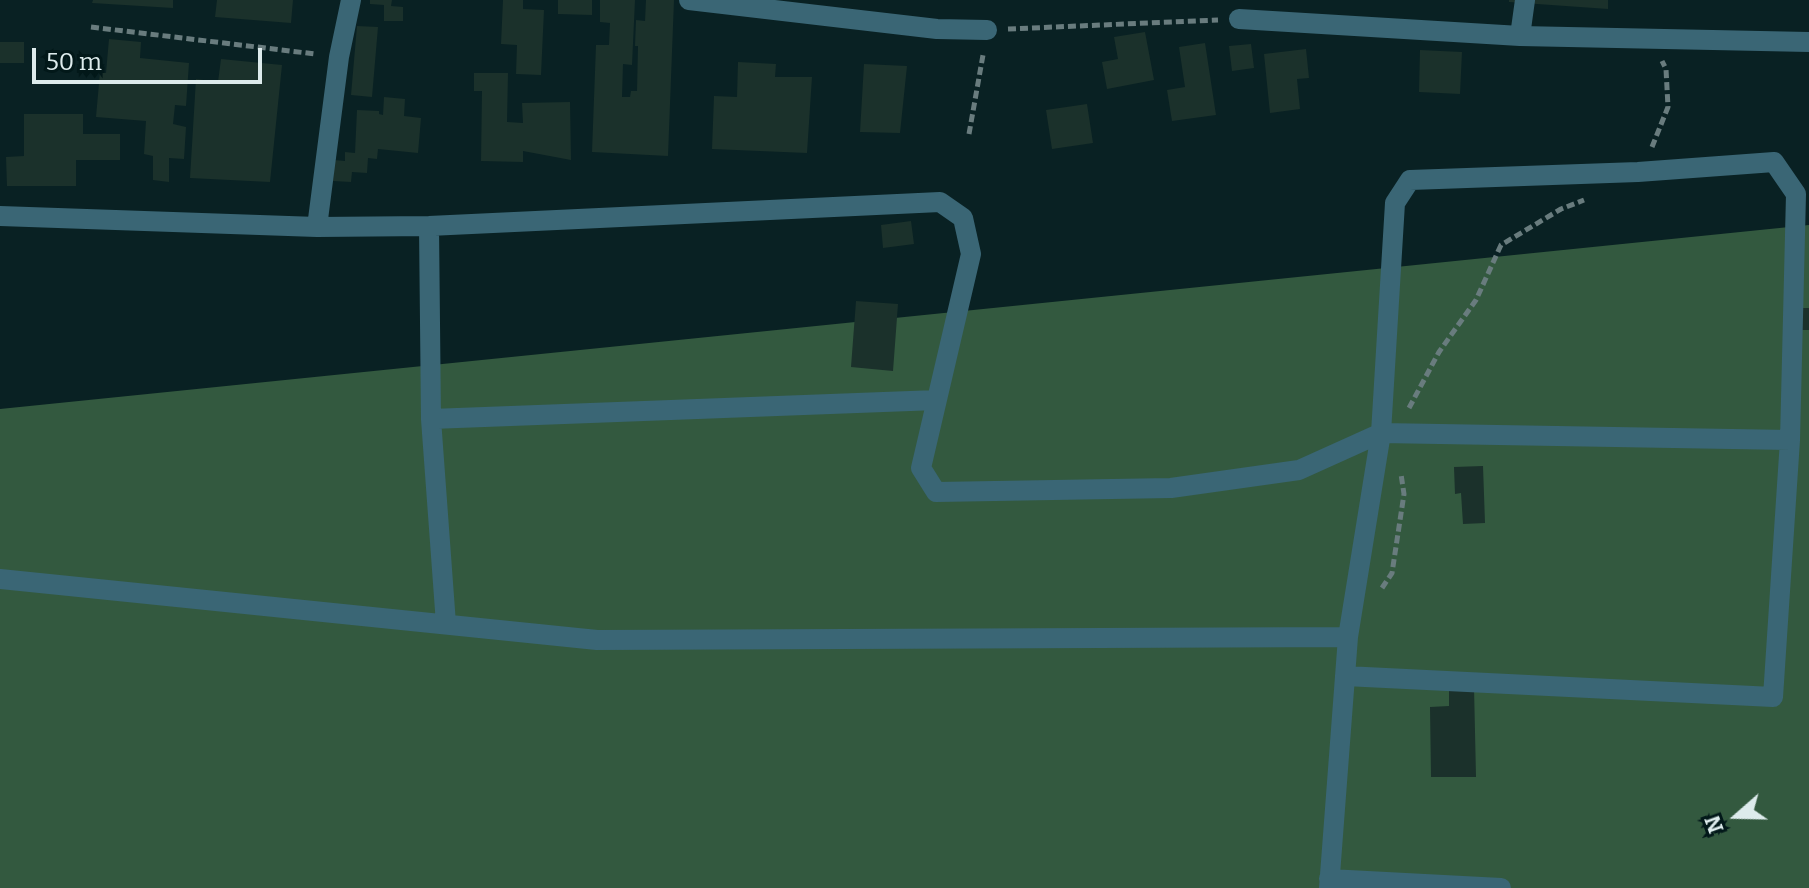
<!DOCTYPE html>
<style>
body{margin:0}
#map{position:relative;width:1809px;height:888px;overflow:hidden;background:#092123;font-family:Bitter,serif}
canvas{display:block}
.north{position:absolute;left:1697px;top:776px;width:80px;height:80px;-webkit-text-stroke:6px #021819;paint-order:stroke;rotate:250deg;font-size:22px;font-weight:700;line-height:32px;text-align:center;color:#ddebec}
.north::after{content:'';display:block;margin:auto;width:28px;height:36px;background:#ddebec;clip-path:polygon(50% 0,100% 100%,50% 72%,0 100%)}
.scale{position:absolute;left:32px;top:48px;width:230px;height:36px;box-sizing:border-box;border:4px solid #ddebec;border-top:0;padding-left:10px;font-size:24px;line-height:28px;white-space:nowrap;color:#ddebec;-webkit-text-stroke:6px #021819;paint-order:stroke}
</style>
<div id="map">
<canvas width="1809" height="888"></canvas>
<div class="north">N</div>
<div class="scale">50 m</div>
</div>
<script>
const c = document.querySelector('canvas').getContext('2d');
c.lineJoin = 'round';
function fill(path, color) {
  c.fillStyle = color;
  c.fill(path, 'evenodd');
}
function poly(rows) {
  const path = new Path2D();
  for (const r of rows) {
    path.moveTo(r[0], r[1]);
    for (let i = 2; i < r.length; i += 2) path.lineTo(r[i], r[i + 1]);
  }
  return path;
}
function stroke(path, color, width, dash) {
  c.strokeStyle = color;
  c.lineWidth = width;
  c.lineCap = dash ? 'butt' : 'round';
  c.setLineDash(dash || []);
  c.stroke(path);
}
const forest = poly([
 [1809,225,1809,888,0,888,0,409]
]);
const building = poly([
 [93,0,173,0,173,8,92,3],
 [217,0,293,0,291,23,215,17],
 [370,0,392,0,391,6,403,7,403,21,384,21,384,5,370,4],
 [503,0,523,0,523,9,544,10,541,75,516,74,517,45,501,44],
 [558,0,592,0,592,15,558,14],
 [600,0,635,0,632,65,623,64,622,97,630,97,631,91,637,91,638,46,635,46,636,20,645,21,646,0,674,0,668,156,592,152,596,45,609,45,610,23,600,22],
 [1509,0,1608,0,1608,9,1509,2],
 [357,26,378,27,372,97,351,95],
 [1145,32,1154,80,1107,89,1102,62,1118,59,1114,37],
 [109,39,141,42,140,58,189,63,186,106,175,105,173,124,186,127,184,159,169,158,169,182,153,180,153,156,144,154,146,121,96,117,100,72,106,73],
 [0,42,24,42,24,63,0,63],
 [1205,43,1216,115,1172,121,1167,90,1185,87,1179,47],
 [1251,44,1254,68,1232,71,1229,46],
 [1306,49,1309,78,1297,79,1300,109,1270,113,1264,54],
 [1420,50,1462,52,1460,94,1419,92],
 [221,59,282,65,270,182,190,178,196,79,218,82],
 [738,62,776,64,775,77,812,77,807,153,712,149,714,96,737,97],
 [864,64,907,66,900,133,860,132],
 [474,73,508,73,507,122,523,123,522,103,570,102,571,160,523,151,523,162,481,161,482,91,474,91],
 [384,97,405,99,404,116,421,118,418,153,378,149,377,159,368,158,367,173,352,172,351,182,333,181,334,160,345,161,345,152,355,153,357,110,379,111,379,114,383,115],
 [1087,104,1093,143,1052,149,1046,110],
 [24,114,83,114,83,134,120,134,120,160,76,160,76,186,7,186,6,157,24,156],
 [911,221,914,244,883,248,881,225],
 [856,301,898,304,893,371,851,367],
 [1801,308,1809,308,1809,330,1800,330],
 [1483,466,1485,523,1463,524,1461,493,1455,494,1454,467],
 [1449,687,1474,687,1476,777,1431,777,1430,707,1449,706]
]);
const path = poly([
 [91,27,315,54],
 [1008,29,1218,20],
 [969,134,983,55],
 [1652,147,1668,107,1666,69,1662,61],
 [1409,408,1439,352,1476,300,1501,245,1561,209,1584,200],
 [1382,588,1392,573,1404,494,1401,474]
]);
const minor = poly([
 [689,0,937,29,987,30],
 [1239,19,1520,36,1809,42],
 [1520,36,1525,0],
 [0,216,317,227,429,226,940,202,963,218,971,254,921,468,936,492,1171,488,1299,470,1381,433,1790,440],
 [429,226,431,419,446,624],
 [317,227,339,57,351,0],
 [431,419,937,400],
 [0,579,597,640,1348,637],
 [1329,879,1501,888],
 [1329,888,1348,637,1381,433,1395,203,1410,180,1638,172,1774,162,1796,194,1790,440,1773,697,1345,676]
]);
fill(forest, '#33593f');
fill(building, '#1b312b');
stroke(path, '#697c7e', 5, [8, 4]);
stroke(minor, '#3a6675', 20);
</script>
